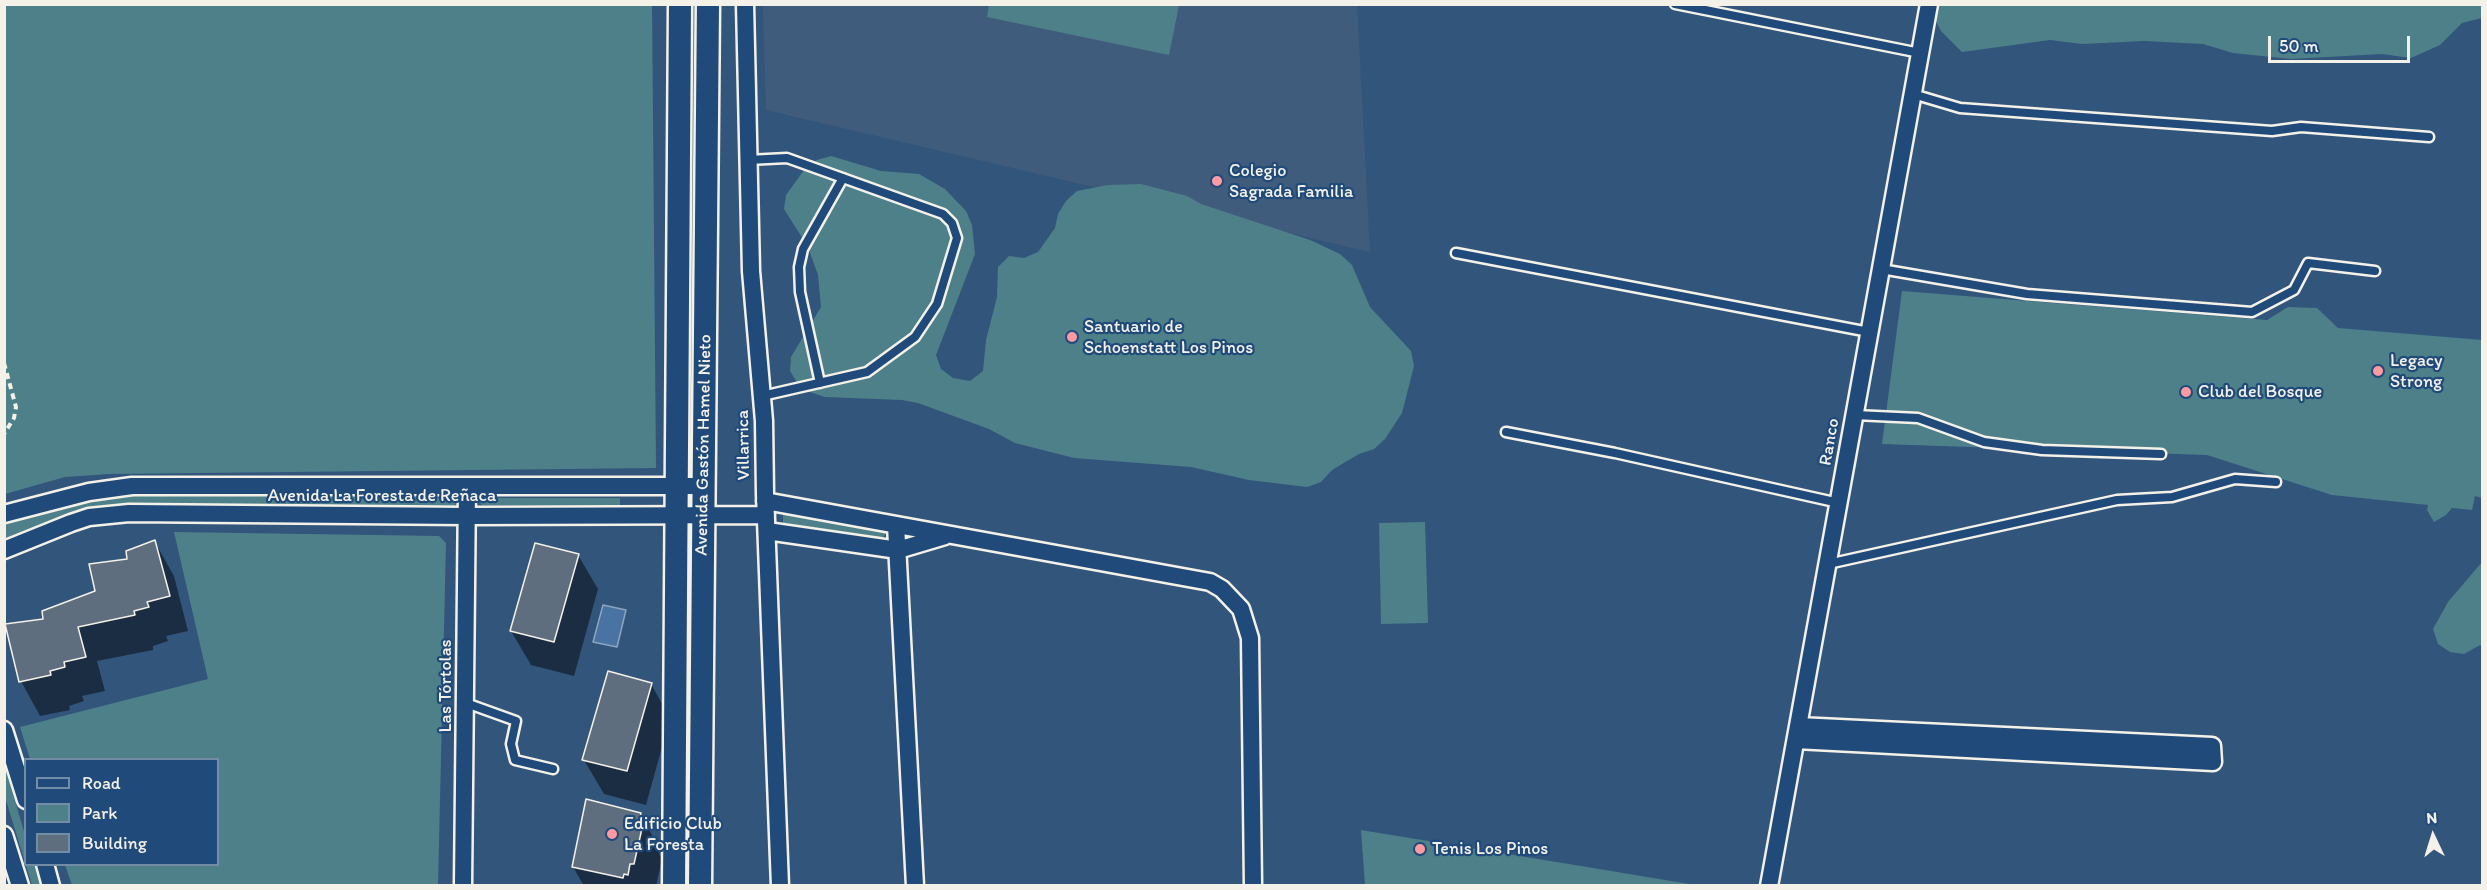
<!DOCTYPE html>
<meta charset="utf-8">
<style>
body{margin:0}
#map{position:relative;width:2487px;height:890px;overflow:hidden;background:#32557c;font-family:Itim,sans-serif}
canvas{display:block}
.frame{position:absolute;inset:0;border:6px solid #f4f1e8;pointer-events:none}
.legend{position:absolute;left:24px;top:758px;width:195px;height:108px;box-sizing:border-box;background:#1f4a7a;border:2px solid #748da6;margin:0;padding:8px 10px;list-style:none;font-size:18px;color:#f4f1e8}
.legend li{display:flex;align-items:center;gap:12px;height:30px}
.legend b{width:30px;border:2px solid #748da6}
.north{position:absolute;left:2403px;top:806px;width:60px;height:60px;-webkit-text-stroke:4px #1f4a7a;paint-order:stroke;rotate:356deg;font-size:16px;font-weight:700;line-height:24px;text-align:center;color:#f4f1e8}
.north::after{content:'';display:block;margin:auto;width:21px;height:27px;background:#f4f1e8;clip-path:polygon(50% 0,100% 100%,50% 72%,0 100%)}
.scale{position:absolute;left:2268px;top:36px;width:142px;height:27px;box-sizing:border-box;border:3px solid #f4f1e8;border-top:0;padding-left:8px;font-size:18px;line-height:21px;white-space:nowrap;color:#f4f1e8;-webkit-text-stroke:4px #1f4a7a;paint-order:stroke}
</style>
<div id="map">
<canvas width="2487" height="890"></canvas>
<div class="frame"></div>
<ul class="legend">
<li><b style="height:8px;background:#1f4a7a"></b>Road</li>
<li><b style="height:16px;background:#4e808a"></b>Park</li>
<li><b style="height:16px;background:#5f6e7f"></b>Building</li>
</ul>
<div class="north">N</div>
<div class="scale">50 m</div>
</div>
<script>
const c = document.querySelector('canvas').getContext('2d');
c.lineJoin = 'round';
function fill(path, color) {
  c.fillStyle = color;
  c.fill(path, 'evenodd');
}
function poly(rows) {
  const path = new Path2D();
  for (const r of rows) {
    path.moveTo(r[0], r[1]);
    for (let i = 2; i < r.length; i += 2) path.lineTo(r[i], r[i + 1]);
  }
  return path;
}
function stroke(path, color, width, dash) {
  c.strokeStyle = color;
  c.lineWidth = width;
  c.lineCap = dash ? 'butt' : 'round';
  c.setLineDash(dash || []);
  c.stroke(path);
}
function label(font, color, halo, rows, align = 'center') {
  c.font = font + ' Itim,sans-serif';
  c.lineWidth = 4.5;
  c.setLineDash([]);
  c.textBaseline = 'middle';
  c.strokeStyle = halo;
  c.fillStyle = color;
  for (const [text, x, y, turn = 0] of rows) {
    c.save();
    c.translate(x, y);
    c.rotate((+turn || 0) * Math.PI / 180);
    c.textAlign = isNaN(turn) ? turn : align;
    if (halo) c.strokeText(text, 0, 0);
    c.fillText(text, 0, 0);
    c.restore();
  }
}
const built = poly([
 [763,5,1357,5,1370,252,766,110]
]);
const green = poly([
 [5,4,652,5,656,468,109,474,65,477,5,494],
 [2482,4,2482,18,2462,23,2440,45,2411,58,2382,54,2291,59,2233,53,2203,44,2144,41,2082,44,2050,40,1962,52,1941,31,1928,5],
 [689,5,700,5,695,336,691,336,686,293],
 [989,5,989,4,1179,5,1169,55,987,17],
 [831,156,881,171,919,174,945,189,966,211,972,225,975,254,936,355,941,369,953,378,970,381,983,371,986,340,997,297,998,267,1009,256,1024,258,1038,252,1055,228,1058,214,1066,201,1077,191,1108,185,1141,184,1187,196,1201,204,1310,240,1340,254,1352,265,1370,307,1411,351,1414,366,1402,413,1385,439,1374,449,1359,454,1332,470,1321,482,1307,487,1249,480,1191,467,1074,458,1015,443,989,429,918,403,902,400,825,397,810,392,798,384,790,371,791,357,821,307,818,275,808,247,784,209,786,195,804,170,817,160],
 [1902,291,2267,320,2288,307,2317,308,2338,328,2482,340,2482,498,2475,496,2472,510,2452,508,2446,515,2434,522,2427,510,2428,505,2332,495,2207,455,1882,444],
 [162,493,454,498,457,500,455,506,107,505,71,513,5,539,5,522,71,503,110,497],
 [481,498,620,498,620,505,482,505,479,502],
 [783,514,884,528,886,533,883,538,783,523],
 [1425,522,1428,623,1381,624,1379,523],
 [174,532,439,536,446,543,438,885,72,885,65,865,218,864,218,760,30,759,20,727,208,679],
 [687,534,692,539,692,885,682,886],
 [2482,562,2482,644,2464,654,2450,652,2438,644,2433,629,2448,602],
 [5,767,25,835,26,864,35,865,41,885,32,885,5,797],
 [1361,830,1593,868,1695,885,1365,885]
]);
const water = poly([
 [603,605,626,610,617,647,593,642,603,605]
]);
const shadow = poly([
 [155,542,174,576,188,631,166,636,168,641,153,646,153,650,97,661,105,691,82,696,84,701,69,706,70,710,40,716,21,681,45,620,97,592,129,560],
 [578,555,598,589,574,676,531,665,511,631],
 [651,684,670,718,646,805,604,794,584,760],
 [640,814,660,849,659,854,662,859,656,886,584,886,573,867]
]);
const building = poly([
 [155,540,170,596,147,602,149,607,134,611,135,615,78,627,86,657,64,662,65,667,50,671,51,675,19,682,5,624,43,619,42,611,95,591,89,564,127,559,126,551,155,540],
 [535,543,579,554,554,642,510,631,535,543],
 [608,671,652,683,627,771,582,760,608,671],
 [586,799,641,813,639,823,643,824,634,864,630,864,628,875,624,874,623,878,572,867,586,799]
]);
const path = poly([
 [4,363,16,407,14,418,4,434]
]);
const lane = poly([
 [1675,4,1920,53],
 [1913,94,1960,108,2272,131,2301,127,2429,137],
 [748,160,787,158,943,214,952,223,957,238,937,304,915,337,867,372,762,396],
 [1456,253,1869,332],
 [1881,269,2027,294,2252,312,2294,290,2308,263,2375,271],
 [820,383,800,292,799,267,803,249,843,178],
 [1855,415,1918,418,1984,442,2042,450,2161,454],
 [1506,432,1615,453,1839,503],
 [1828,564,2117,500,2172,497,2235,479,2276,482],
 [466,703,516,721,511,744,515,760,553,769]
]);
const street = poly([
 [745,4,751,271,764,421,765,494,780,886],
 [765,501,1210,582,1222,589,1241,609,1250,638,1253,886],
 [4,514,89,492,132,486,702,486],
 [896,525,915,886],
 [767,531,898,550,945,536],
 [4,550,71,523,89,517,129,513,466,516,766,515],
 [4,730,26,800],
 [1796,740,2213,762,2212,746,1798,726],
 [4,835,20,886],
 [45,864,51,886],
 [463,886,467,487],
 [1769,886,1929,4]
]);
const secondary = poly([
 [674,886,680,4],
 [700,886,708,4]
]);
const markers = [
 [1217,181,6,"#ff9aa2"],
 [1072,337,6,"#ff9aa2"],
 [2378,371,6,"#ff9aa2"],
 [2186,392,6,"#ff9aa2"],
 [612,834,6,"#ff9aa2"],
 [1420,849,6,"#ff9aa2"]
];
const poiNames = [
 ["Colegio",1229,171],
 ["Sagrada Familia",1229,192],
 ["Santuario de",1084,327],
 ["Schoenstatt Los Pinos",1084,348],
 ["Legacy",2390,361],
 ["Strong",2390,382],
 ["Club del Bosque",2198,392],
 ["Edificio Club",624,824],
 ["La Foresta",624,845],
 ["Tenis Los Pinos",1432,849]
];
const streetNames = [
 ["Ranco",1830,442,-80],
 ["Avenida Gastón Hamel Nieto",704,445,-89],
 ["Villarrica",744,445,-91],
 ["Avenida La Foresta de Reñaca",382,496],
 ["Las Tórtolas",446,686,-90]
];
fill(built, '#405c7d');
fill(green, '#4e808a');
fill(water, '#4873a2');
stroke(water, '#8da5be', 1.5);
fill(shadow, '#0007');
fill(building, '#5f6e7f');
stroke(building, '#f4f1e8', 1.5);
stroke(lane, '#f4f1e8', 13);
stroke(street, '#f4f1e8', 21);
stroke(secondary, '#f4f1e8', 27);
stroke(path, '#f4f1e8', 4, [6, 4.5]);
stroke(lane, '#1f4a7a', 8);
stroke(street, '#1f4a7a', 16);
stroke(secondary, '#1f4a7a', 22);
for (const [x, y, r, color] of markers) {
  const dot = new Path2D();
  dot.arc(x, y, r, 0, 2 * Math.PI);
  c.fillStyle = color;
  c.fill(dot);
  stroke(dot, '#1f4a7a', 2);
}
label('18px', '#f4f1e8', '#1f4a7a', poiNames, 'left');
label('18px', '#f4f1e8', '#1f4a7a', streetNames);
</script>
